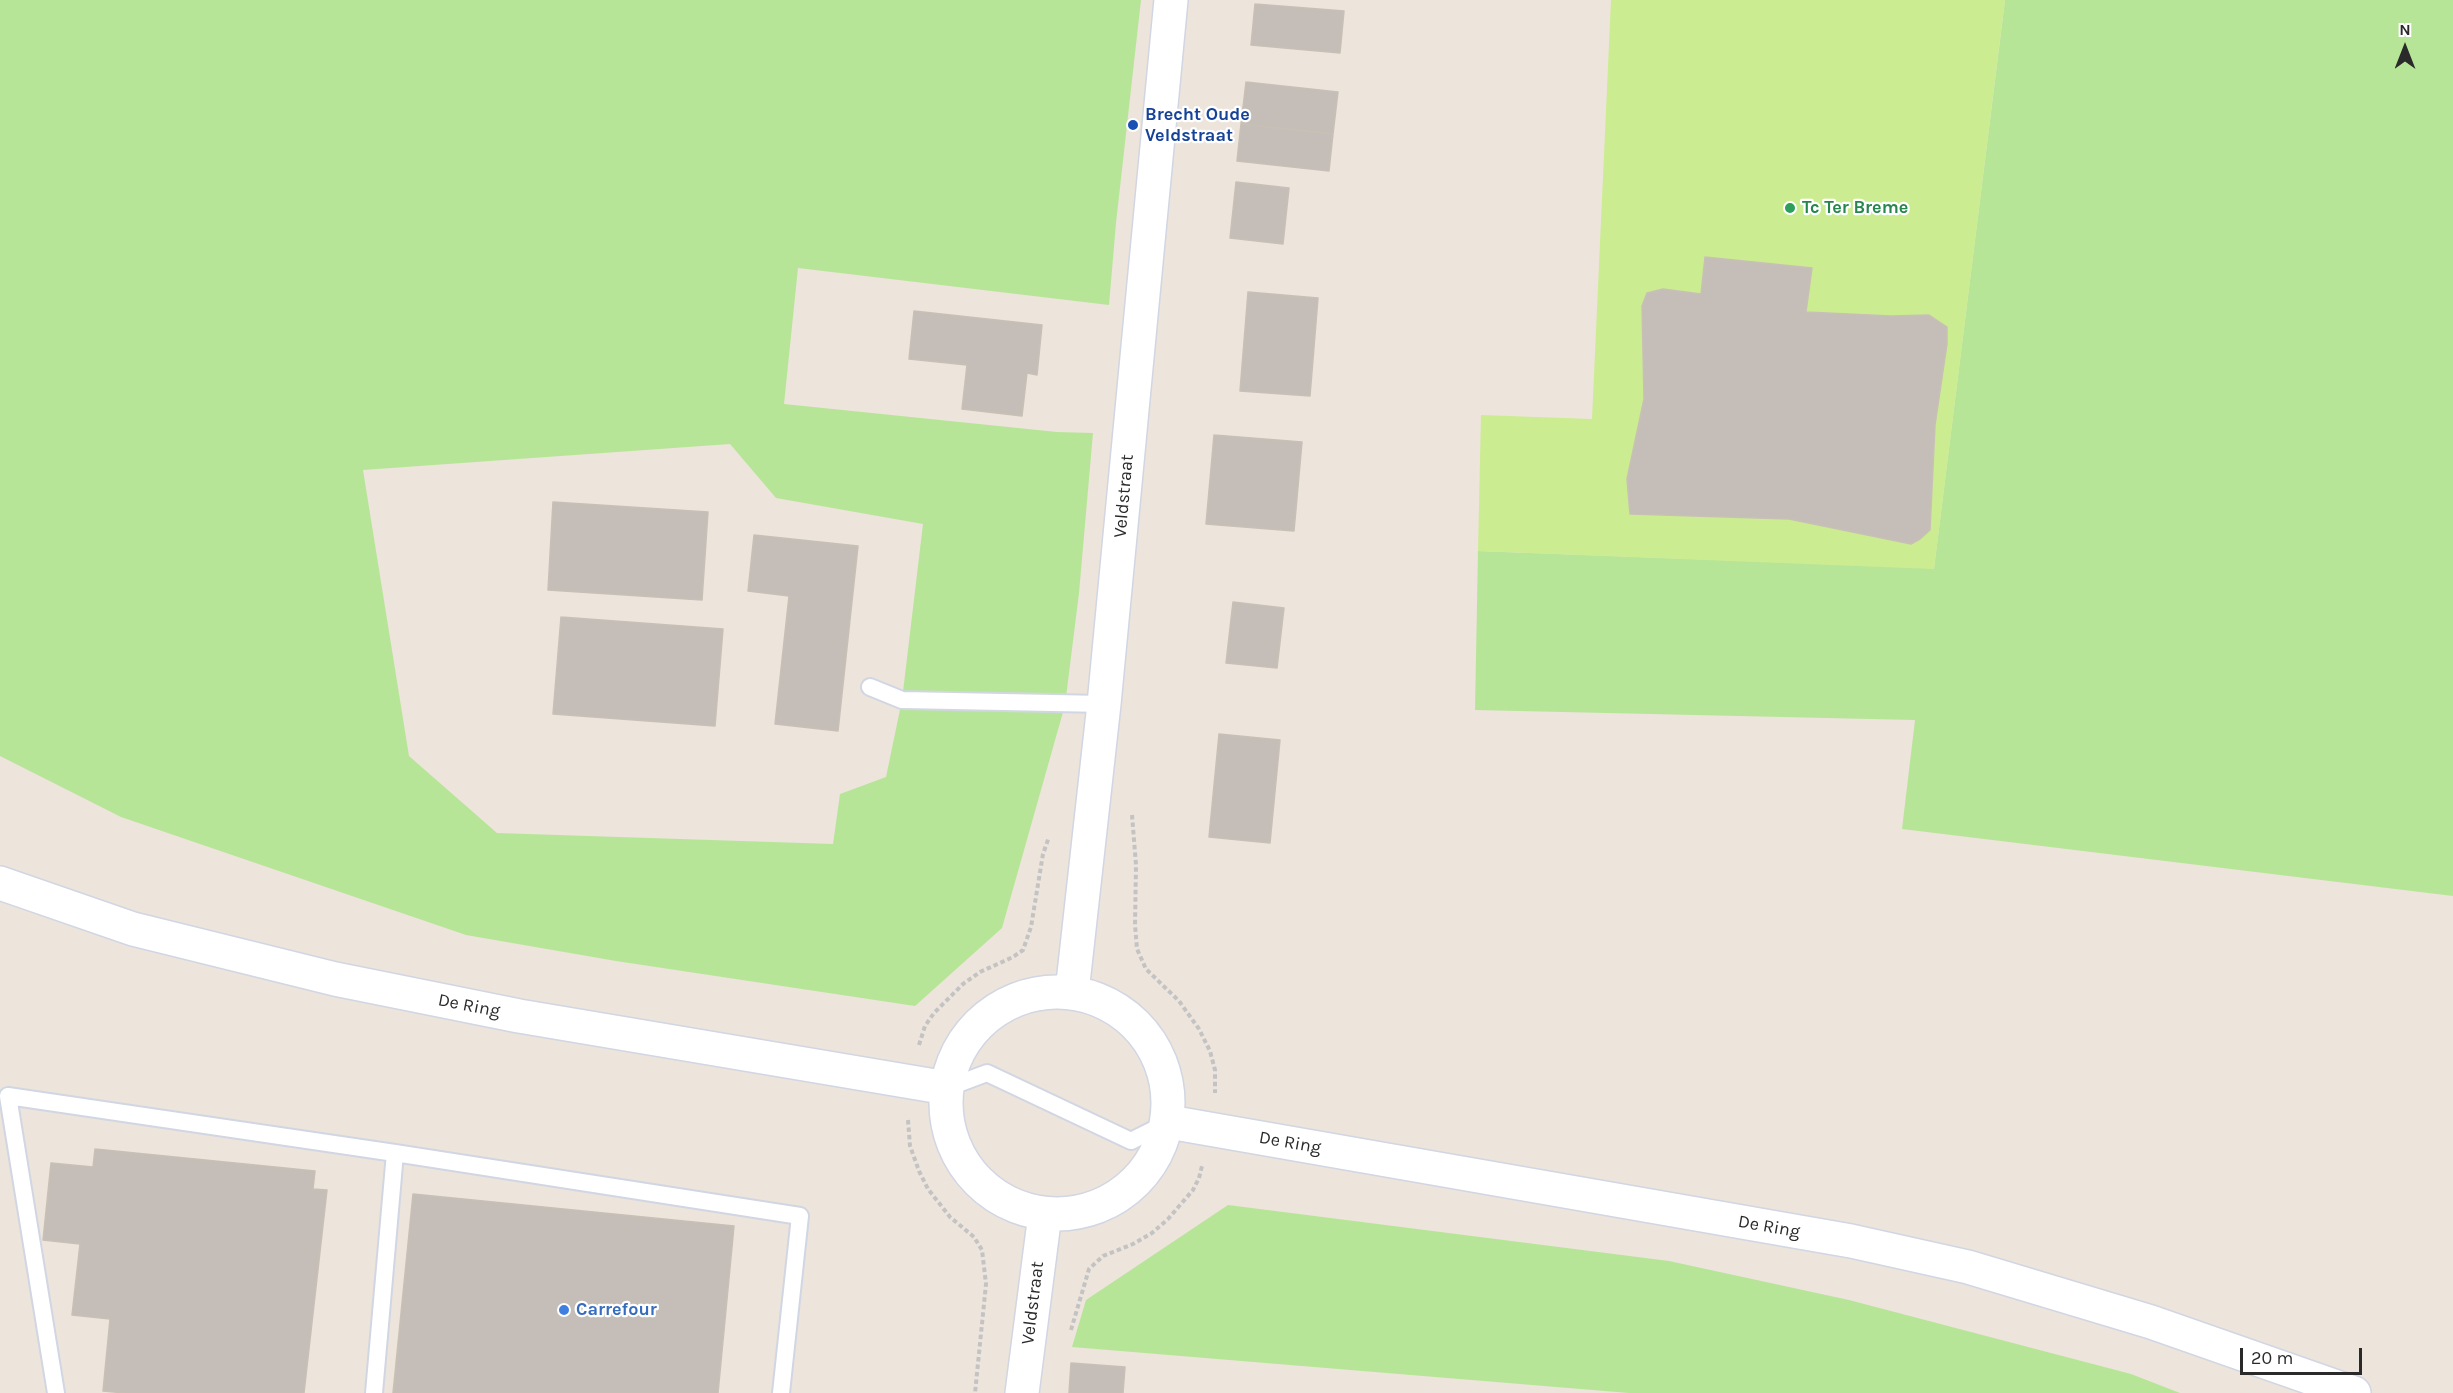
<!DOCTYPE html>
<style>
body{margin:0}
#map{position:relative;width:2453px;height:1393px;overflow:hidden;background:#ede4dc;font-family:Karla,sans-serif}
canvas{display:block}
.north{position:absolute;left:2375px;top:18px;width:60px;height:60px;-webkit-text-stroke:4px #fff;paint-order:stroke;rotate:0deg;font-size:16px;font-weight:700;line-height:24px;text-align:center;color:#2a2a2a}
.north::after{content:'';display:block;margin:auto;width:21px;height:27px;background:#2a2a2a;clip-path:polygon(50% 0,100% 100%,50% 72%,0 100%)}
.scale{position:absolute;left:2240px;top:1348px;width:122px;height:27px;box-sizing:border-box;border:3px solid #2a2a2a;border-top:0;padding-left:8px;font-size:18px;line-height:21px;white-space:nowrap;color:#2a2a2a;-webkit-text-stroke:4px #fff;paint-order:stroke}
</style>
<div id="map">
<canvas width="2453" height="1393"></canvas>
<div class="north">N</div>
<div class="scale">20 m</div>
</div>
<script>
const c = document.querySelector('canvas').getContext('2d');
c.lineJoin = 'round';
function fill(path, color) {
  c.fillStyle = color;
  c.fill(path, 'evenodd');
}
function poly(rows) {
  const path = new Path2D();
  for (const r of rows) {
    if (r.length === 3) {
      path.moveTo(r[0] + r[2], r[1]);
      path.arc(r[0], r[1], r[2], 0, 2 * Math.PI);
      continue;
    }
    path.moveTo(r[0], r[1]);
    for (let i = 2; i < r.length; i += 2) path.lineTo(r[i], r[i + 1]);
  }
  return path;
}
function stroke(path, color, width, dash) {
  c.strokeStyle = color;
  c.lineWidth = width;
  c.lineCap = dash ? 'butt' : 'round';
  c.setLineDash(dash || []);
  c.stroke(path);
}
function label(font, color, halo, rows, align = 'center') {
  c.font = font + ' Karla,sans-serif';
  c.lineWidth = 4.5;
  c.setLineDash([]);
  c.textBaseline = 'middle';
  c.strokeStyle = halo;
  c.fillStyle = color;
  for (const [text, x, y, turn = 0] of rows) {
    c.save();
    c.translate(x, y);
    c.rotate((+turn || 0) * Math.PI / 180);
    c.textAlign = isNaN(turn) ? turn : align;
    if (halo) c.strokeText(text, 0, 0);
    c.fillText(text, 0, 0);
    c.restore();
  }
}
const green = poly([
 [0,0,1141,0,1116,223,1109,305,798,268,784,404,1057,432,1093,433,1079,593,1065,705,1002,928,915,1006,616,961,466,935,121,817,0,756],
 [730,444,776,498,923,524,902,700,886,777,840,794,833,844,497,833,409,756,363,470],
 [2005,0,2453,0,2453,896,1902,829,1915,720,1475,710,1478,551,1934,568],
 [1228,1205,1669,1261,1849,1300,2131,1374,2180,1393,1629,1393,1072,1347,1086,1300]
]);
const pitch = poly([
 [1611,0,2005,0,1934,569,1478,551,1481,415,1592,419]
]);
const building = poly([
 [1255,4,1344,11,1340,53,1251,45,1255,4],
 [1246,82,1338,92,1333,134,1241,124,1246,82],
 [1241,124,1333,134,1329,171,1237,161,1241,124],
 [1236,182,1289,188,1283,244,1230,238,1236,182],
 [1705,257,1812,268,1806,312,1891,316,1929,315,1947,327,1947,344,1935,425,1930,530,1920,539,1911,544,1789,519,1630,514,1627,479,1644,399,1642,306,1647,293,1663,289,1701,294,1705,257],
 [1248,292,1318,298,1310,396,1240,391,1248,292],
 [914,311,1042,325,1037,375,1027,373,1022,416,962,409,967,365,909,359,914,311],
 [1214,435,1302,442,1294,531,1206,524,1214,435],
 [553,502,708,512,702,600,548,590,553,502],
 [754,535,858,546,838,731,775,724,789,596,748,591,754,535],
 [1233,602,1284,608,1277,668,1226,663,1233,602],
 [561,617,723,629,715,726,553,714,561,617],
 [1219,734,1280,740,1270,843,1209,837,1219,734],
 [95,1149,315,1171,313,1189,327,1190,304,1393,125,1393,103,1391,110,1319,72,1315,80,1244,43,1240,51,1163,93,1167,95,1149],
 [413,1194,734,1226,718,1393,393,1393,413,1194],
 [1071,1363,1125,1367,1123,1393,1069,1393,1071,1363]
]);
const path = poly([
 [1132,815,1136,865,1135,925,1137,949,1146,969,1179,1001,1199,1029,1210,1051,1215,1070,1215,1093],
 [919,1045,925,1026,934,1013,963,984,980,972,1013,957,1023,950,1031,927,1043,854,1049,837],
 [908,1120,910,1146,919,1171,928,1189,950,1217,974,1237,982,1250,986,1284,975,1393],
 [1071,1330,1089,1269,1103,1256,1133,1244,1152,1233,1168,1219,1193,1190,1199,1178,1202,1166]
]);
const lane = poly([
 [870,687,902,700,1104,704],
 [947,1088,987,1073,1131,1141,1169,1122],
 [56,1393,8,1096,395,1153,800,1216,781,1393],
 [374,1393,395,1153]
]);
const secondary = poly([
 [0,883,133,929,335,979,519,1016,947,1088],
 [1072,992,1104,704,1171,0],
 [1057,1103,111],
 [1169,1122,1851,1241,1968,1267,2151,1322,2354,1393],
 [1022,1393,1045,1214]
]);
const markers = [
 [1133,125,6,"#1a4fb4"],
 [1790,208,6,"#2e9e5b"],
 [564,1310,6,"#3f7fe0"]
];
const transitNames = [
 ["Brecht Oude",1145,115],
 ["Veldstraat",1145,136]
];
const leisureNames = [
 ["Tc Ter Breme",1802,208]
];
const streetNames = [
 ["Veldstraat",1124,496,-85],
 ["De Ring",469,1006,11],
 ["De Ring",1290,1143,10],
 ["De Ring",1769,1227,10],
 ["Veldstraat",1033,1303,-83]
];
const shopNames = [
 ["Carrefour",576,1310]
];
fill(green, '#b7e597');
fill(pitch, '#ccec92');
fill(building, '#c5beb8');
stroke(building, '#c8c0b5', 1.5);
stroke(lane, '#d1d6e3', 20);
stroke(secondary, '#d1d6e3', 36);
stroke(path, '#c3c3c3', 4, [4.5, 3]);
stroke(lane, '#fff', 16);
stroke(secondary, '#fff', 33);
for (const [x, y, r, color] of markers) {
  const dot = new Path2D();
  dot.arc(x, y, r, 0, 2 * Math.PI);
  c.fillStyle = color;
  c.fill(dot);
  stroke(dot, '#fff', 2);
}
label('bold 18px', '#164399', '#fff', transitNames, 'left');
label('bold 18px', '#27864d', '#fff', leisureNames, 'left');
label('18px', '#2a2a2a', '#fff', streetNames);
label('bold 18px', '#366cbe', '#fff', shopNames, 'left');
</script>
